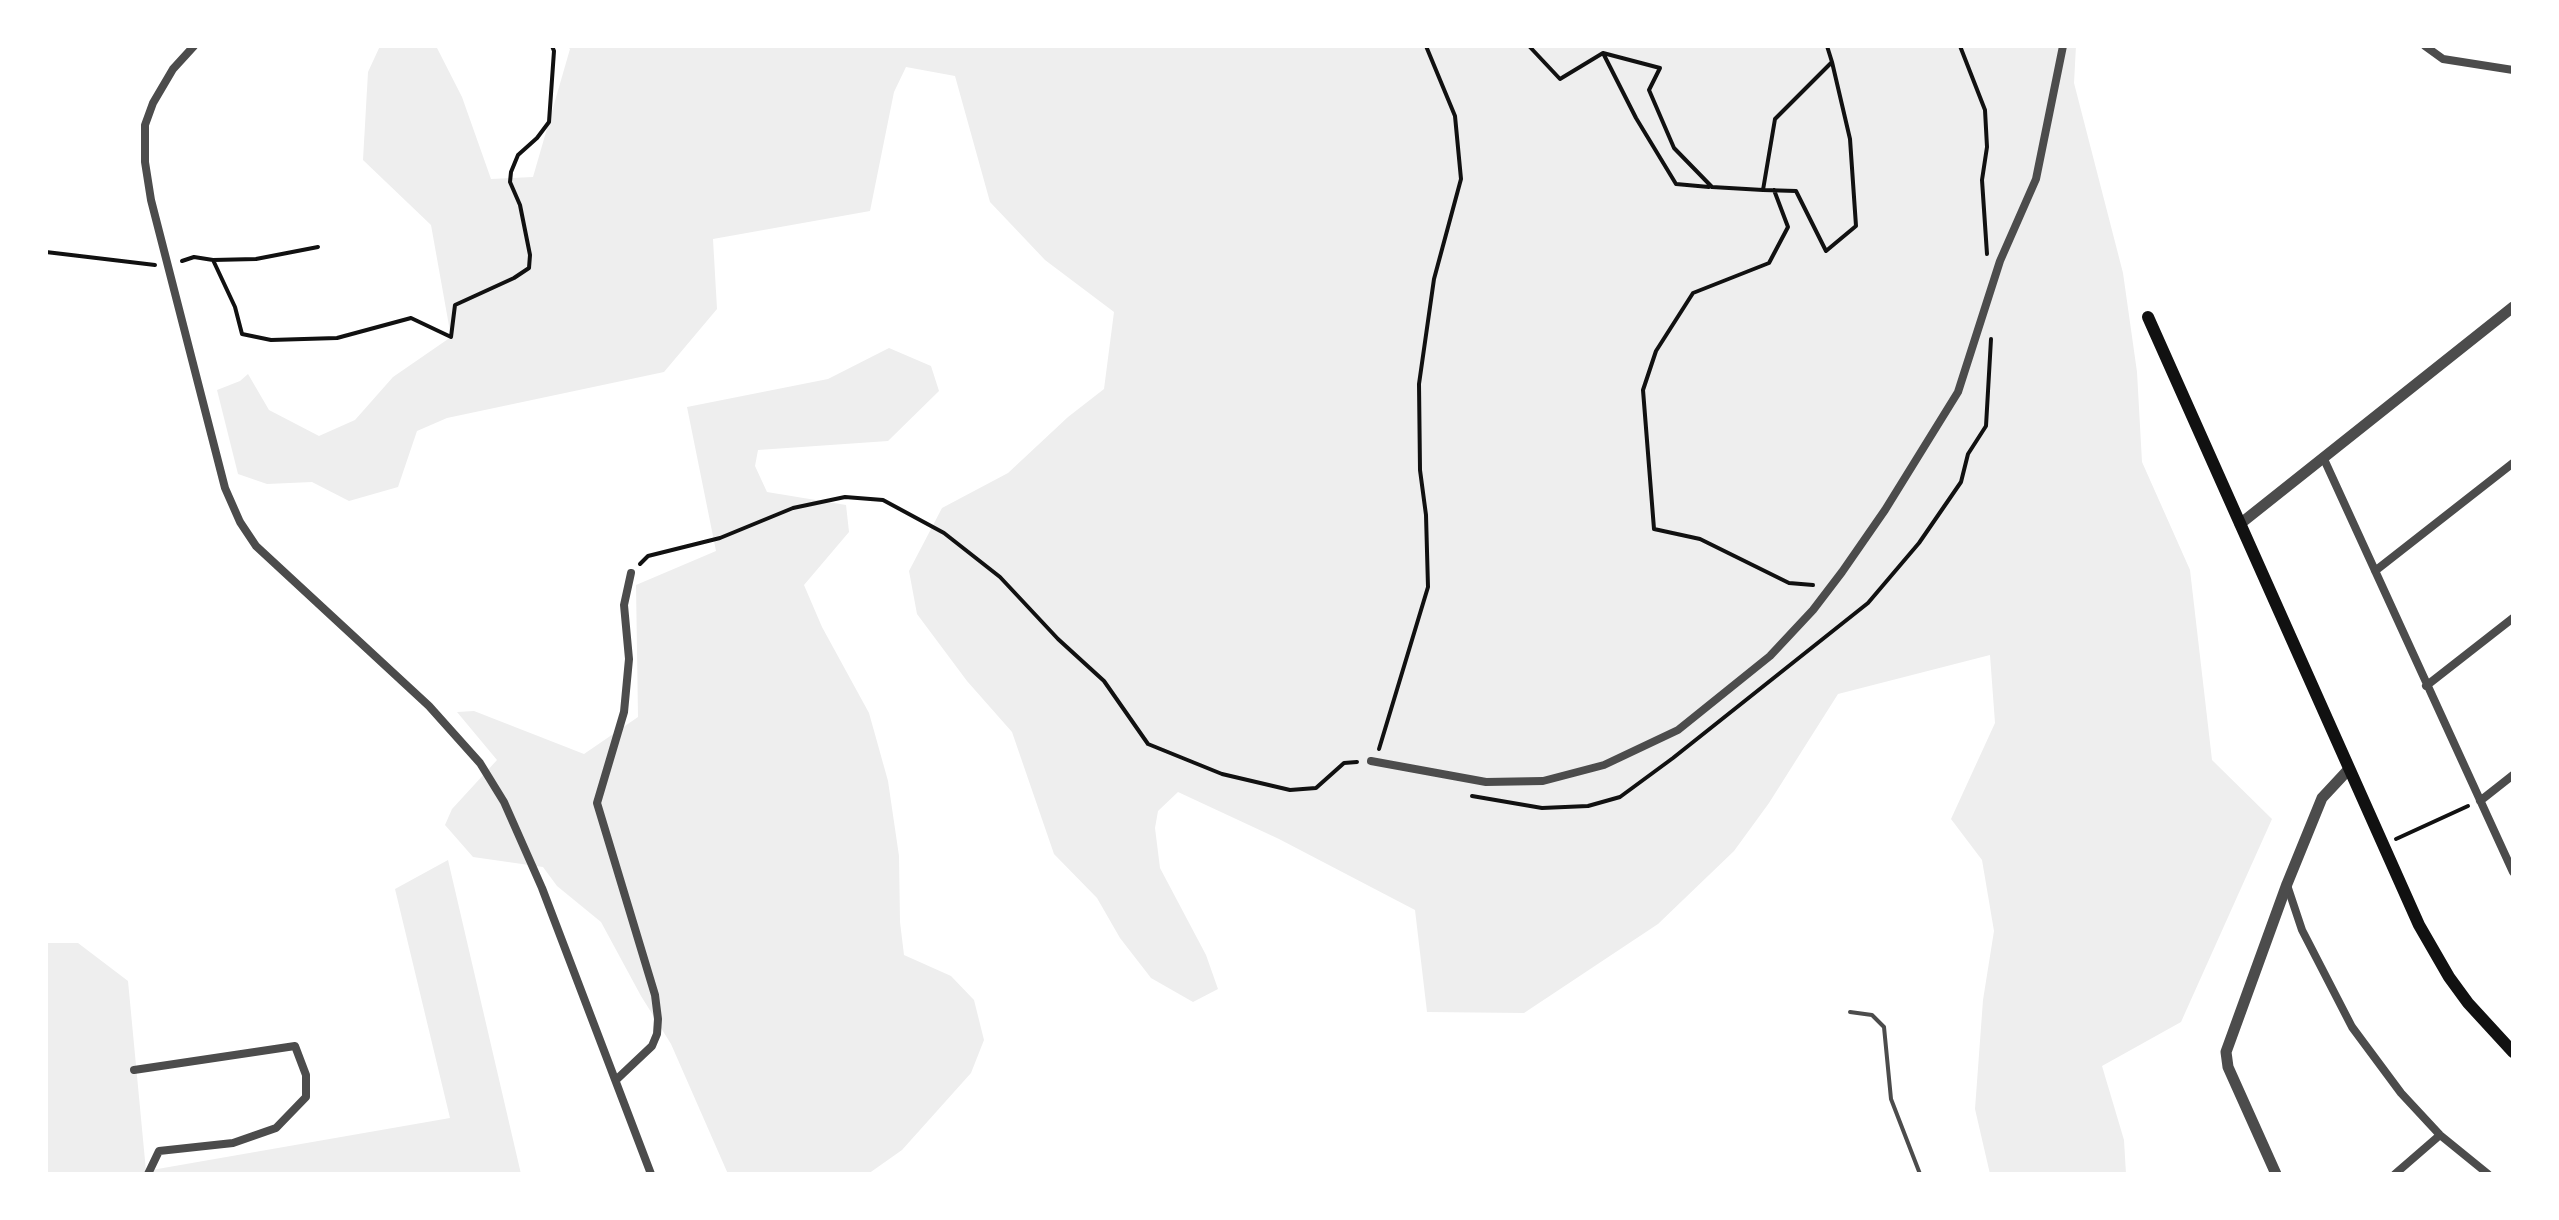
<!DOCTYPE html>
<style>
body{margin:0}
#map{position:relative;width:2559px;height:1220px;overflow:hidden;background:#fff;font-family:Karla,sans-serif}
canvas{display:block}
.frame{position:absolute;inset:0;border:48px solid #fff;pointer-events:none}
</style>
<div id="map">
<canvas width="2559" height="1220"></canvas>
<div class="frame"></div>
</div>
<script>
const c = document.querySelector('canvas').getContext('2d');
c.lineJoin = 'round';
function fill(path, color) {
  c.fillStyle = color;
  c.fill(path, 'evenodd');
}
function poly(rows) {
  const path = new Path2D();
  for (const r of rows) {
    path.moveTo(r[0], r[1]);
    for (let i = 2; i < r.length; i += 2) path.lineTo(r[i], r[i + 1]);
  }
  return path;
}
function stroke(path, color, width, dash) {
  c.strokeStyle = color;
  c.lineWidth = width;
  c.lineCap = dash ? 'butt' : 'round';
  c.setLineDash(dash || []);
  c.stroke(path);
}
const green = poly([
 [380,46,436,46,462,97,491,179,533,177,570,49,567,46,2076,46,2074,83,2123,273,2137,372,2142,462,2190,570,2212,760,2272,819,2181,1022,2102,1066,2124,1140,2126,1174,1990,1174,1975,1109,1983,1000,1994,931,1982,860,1951,819,1995,723,1990,655,1838,694,1769,803,1734,851,1658,924,1524,1013,1427,1012,1415,910,1279,839,1178,792,1158,811,1155,828,1160,868,1206,955,1218,989,1193,1002,1151,978,1120,938,1097,898,1054,854,1012,732,967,681,917,614,909,571,942,508,1008,473,1068,417,1104,389,1114,312,1045,260,990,202,955,76,906,67,894,92,870,211,713,239,717,309,664,372,447,418,417,431,398,487,349,501,312,482,267,484,238,474,217,390,240,381,248,374,269,410,319,436,355,420,393,377,451,337,431,225,363,160,368,72],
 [889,348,931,366,939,391,888,441,758,450,755,466,767,492,846,505,849,532,804,585,822,627,869,713,888,781,899,856,900,922,904,955,951,976,974,1000,984,1040,971,1073,902,1150,868,1174,728,1174,671,1044,641,996,601,922,557,886,543,867,473,857,445,825,452,809,497,760,457,712,474,711,584,754,638,717,636,585,716,551,687,407,828,379],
 [448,860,521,1174,46,1174,46,943,78,943,128,981,146,1171,450,1118,395,889]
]);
const path = poly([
 [1529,46,1560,79,1603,53,1660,68,1649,90,1674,148,1712,187,1763,190],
 [1827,46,1832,62,1850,139,1856,226,1826,251,1796,191,1763,190,1775,119,1832,62],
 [1960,46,1985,110,1987,147,1982,180,1987,254],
 [1603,53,1636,118,1676,184,1709,187],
 [1774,190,1788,227,1769,263,1693,293,1656,351,1643,390,1654,529,1700,539,1789,583,1813,585],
 [46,252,155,265],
 [213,260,235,307,242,334,271,340,337,338,411,318,451,337,455,305,514,278,529,268,530,255,520,205,510,182,511,172,518,155,537,138,549,122,554,51,552,46],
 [182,261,194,257,213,260,256,259,318,247],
 [640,564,648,556,720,538,793,508,845,497,883,500,944,533,1000,577,1058,639,1104,681,1148,744,1222,774,1290,790,1316,788,1344,763,1357,762],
 [1379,749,1428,587,1426,515,1420,470,1419,384,1434,279,1461,179,1455,116,1426,46],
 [1472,796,1542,808,1588,806,1620,797,1673,758,1868,603,1919,543,1961,482,1968,454,1986,426,1991,339],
 [2396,839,2468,806]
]);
const service = poly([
 [1850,1012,1872,1015,1884,1027,1891,1099,1920,1174]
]);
const minor = poly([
 [194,46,173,69,153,103,145,125,145,162,151,200,225,488,240,522,256,546,429,706,480,763,504,802,542,888,651,1174],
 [2425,46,2443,59,2513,70],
 [2323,457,2513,872],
 [2375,571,2513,463],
 [2426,686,2513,618],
 [1371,761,1486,782,1543,781,1604,765,1678,730,1770,656,1813,610,1842,572,1885,510,1958,392,2000,261,2036,179,2063,46],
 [2480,801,2513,775],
 [2287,885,2302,930,2352,1027,2401,1093,2440,1135,2488,1174],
 [134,1070,295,1046,306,1075,306,1097,276,1128,233,1143,159,1151,148,1174],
 [616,1080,652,1046,657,1034,658,1019,655,995,597,803,624,712,629,659,624,605,631,573],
 [2395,1174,2440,1135]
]);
const tertiary = poly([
 [2240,524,2513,307],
 [2276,1174,2228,1067,2226,1052,2287,884,2322,798,2349,769]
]);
const secondary = poly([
 [2148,317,2419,925,2449,977,2468,1003,2513,1052]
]);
fill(green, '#eee');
stroke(path, '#111', 4);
stroke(service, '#4c4c4c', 4);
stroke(minor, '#4c4c4c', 8);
stroke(tertiary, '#4c4c4c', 11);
stroke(secondary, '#111', 12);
</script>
